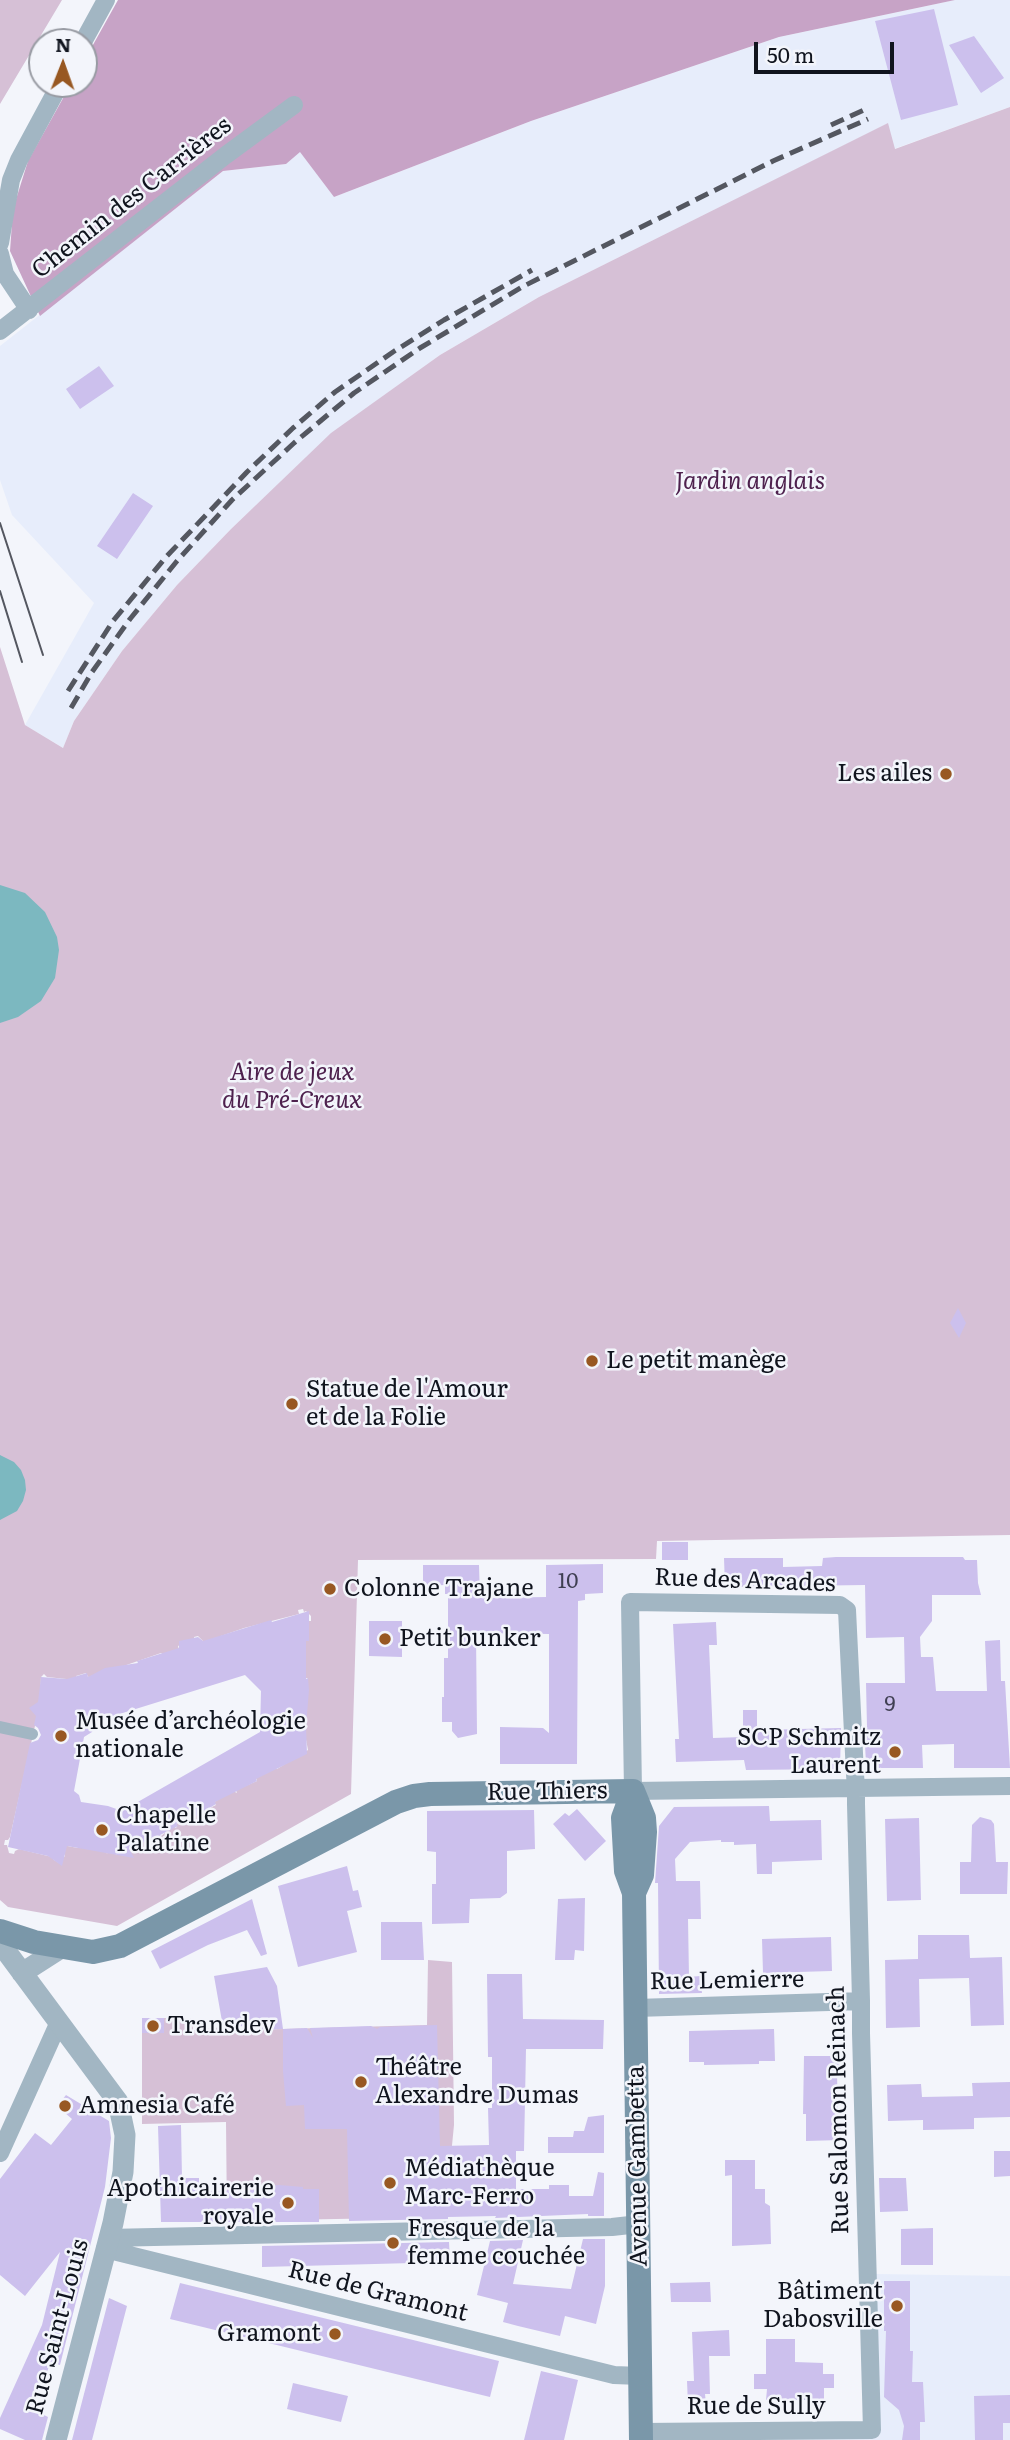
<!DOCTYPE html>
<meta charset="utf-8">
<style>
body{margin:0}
#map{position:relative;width:1010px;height:2440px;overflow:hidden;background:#f3f5fb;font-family:Literata,serif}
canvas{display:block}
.north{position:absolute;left:28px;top:28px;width:70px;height:70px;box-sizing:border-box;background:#f3f5fb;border:2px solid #989ba3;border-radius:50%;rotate:1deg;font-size:19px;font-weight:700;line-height:28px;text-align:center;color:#10141e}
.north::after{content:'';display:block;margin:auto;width:24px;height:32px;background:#985822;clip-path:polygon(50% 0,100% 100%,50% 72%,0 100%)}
.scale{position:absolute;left:754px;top:42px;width:140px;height:32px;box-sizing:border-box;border:4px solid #10141e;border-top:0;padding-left:9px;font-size:21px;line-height:24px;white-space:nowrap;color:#10141e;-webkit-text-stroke:5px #f3f5fb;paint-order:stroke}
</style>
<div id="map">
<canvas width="1010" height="2440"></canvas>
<div class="north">N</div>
<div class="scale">50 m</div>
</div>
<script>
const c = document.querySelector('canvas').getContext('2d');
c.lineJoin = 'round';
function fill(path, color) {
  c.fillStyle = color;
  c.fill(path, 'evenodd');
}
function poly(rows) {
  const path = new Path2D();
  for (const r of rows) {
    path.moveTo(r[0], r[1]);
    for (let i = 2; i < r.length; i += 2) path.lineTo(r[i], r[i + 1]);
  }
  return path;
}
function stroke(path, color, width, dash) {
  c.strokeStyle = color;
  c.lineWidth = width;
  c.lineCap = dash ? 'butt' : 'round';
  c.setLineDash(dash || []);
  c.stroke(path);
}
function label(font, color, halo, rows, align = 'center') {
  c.font = font + ' Literata,serif';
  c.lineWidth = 5;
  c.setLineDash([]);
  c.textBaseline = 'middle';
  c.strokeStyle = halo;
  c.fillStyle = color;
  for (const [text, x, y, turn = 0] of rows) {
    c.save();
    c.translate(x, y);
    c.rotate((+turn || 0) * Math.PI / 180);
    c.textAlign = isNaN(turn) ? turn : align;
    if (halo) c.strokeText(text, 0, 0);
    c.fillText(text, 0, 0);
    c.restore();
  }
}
const built = poly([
 [955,0,1010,0,1010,107,894,149,887,124,539,297,440,355,331,434,231,529,177,585,122,651,74,721,63,748,25,725,94,603,12,515,0,480,0,346,223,171,286,164,300,151,334,197,531,121,779,37],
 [876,2274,1010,2276,1010,2440,730,2440,876,2436]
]);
const green = poly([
 [0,0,62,0,0,104],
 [1010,107,1010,1535,657,1541,656,1559,358,1560,351,1794,117,1926,8,1907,0,1900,0,647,25,725,63,748,74,721,122,651,177,585,231,529,331,433,440,355,539,297,888,123,895,149],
 [303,1609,304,1612,306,1611,311,1616,311,1621,307,1621,309,1641,306,1641,306,1678,308,1678,305,1726,307,1726,304,1729,308,1750,277,1769,273,1768,256,1778,257,1781,236,1790,237,1793,233,1791,214,1802,216,1805,176,1824,177,1827,175,1828,174,1825,154,1842,151,1839,148,1841,146,1837,130,1850,130,1853,117,1855,108,1850,107,1854,106,1849,80,1844,78,1848,62,1845,65,1856,59,1863,54,1860,52,1857,19,1849,15,1851,14,1854,9,1853,7,1845,4,1845,5,1840,8,1840,10,1837,37,1717,32,1708,40,1703,41,1677,44,1674,47,1677,76,1680,76,1676,86,1673,89,1678,161,1653,164,1655,179,1650,178,1646,194,1639,194,1637,198,1636,204,1642,244,1628,299,1614,298,1610],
 [428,1960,452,1962,454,2125,445,2217,227,2221,226,2122,142,2124,142,2033,164,2033,164,2018,192,2018,193,2030,223,2027,247,2030,427,2025]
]);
const forest = poly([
 [118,0,955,0,779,37,531,121,334,197,300,152,286,164,223,171,40,316,10,251,13,209,28,161,71,84,84,84,84,61]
]);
const water = poly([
 [0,885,25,893,45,912,57,937,59,950,55,978,41,1001,18,1017,0,1023],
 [0,1455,14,1462,21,1470,25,1480,26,1490,23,1501,17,1511,0,1520]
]);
const building = poly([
 [934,9,958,105,901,120,875,21],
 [974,36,1004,78,981,93,949,45],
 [99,366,114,386,80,409,66,389],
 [133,493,153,506,117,559,97,546],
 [958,1308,966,1323,959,1338,950,1323],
 [662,1542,688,1542,688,1560,662,1560],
 [836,1557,963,1557,965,1560,977,1560,978,1583,981,1595,932,1595,932,1621,920,1637,921,1657,933,1657,936,1691,987,1691,985,1641,1000,1640,1001,1681,1005,1681,1010,1768,954,1768,954,1744,922,1745,923,1768,872,1768,866,1763,864,1727,867,1727,866,1683,905,1683,904,1637,866,1638,865,1585,725,1587,724,1558,783,1558,783,1567,822,1566,823,1558],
 [603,1564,603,1593,585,1594,585,1600,578,1601,577,1764,500,1764,500,1727,543,1728,549,1733,549,1634,476,1633,477,1734,458,1738,452,1731,452,1722,442,1722,442,1697,444,1697,444,1658,448,1658,448,1594,445,1594,445,1585,423,1586,423,1565,479,1565,480,1598,546,1597,546,1565],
 [309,1611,309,1641,306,1641,306,1679,308,1678,309,1690,306,1726,307,1754,256,1779,257,1781,215,1802,216,1804,198,1815,176,1824,178,1826,160,1835,167,1845,149,1840,129,1848,134,1858,67,1846,62,1866,48,1856,8,1847,30,1743,38,1740,41,1735,38,1728,34,1725,36,1716,29,1708,38,1702,41,1677,67,1679,87,1673,88,1677,105,1668,138,1663,137,1661,179,1648,179,1641,198,1637,203,1641,271,1620,272,1622],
 [245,1675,261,1691,260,1732,122,1811,108,1806,81,1802,79,1795,74,1791,84,1737,92,1732,97,1721],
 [369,1621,402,1621,402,1657,369,1656],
 [716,1622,717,1645,709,1645,713,1738,743,1737,743,1710,757,1710,757,1730,841,1728,840,1769,746,1770,744,1760,676,1762,675,1739,679,1739,673,1624],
 [769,1806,770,1821,821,1820,822,1860,772,1862,772,1874,757,1874,756,1844,734,1845,734,1842,721,1842,721,1840,690,1842,675,1859,676,1881,700,1881,701,1919,688,1919,689,1977,700,1976,702,1993,659,1994,658,1883,655,1883,659,1826,674,1807],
 [577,1809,606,1841,585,1861,553,1824,565,1813,569,1816],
 [534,1810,535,1849,507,1851,507,1893,500,1898,470,1899,469,1923,432,1924,432,1884,436,1884,436,1852,427,1851,427,1811],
 [980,1817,991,1820,994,1824,996,1862,1008,1862,1007,1894,960,1894,960,1862,971,1862,972,1825],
 [919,1818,921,1900,887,1901,885,1819],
 [347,1866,353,1891,358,1890,362,1907,347,1911,357,1952,298,1967,278,1886],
 [585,1898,584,1951,575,1950,574,1960,555,1960,558,1899],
 [252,1899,267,1954,261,1956,247,1930,208,1945,160,1969,151,1951],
 [381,1922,422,1922,424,1960,381,1960],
 [918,1935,969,1935,970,1958,1002,1957,1004,2025,971,2026,969,1978,919,1979,920,2027,886,2028,885,1960,918,1959],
 [831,1937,832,1971,763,1973,762,1939],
 [267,1967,277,1986,283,2029,247,2030,247,2026,223,2027,214,1976],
 [487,1974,522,1974,523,2019,604,2020,603,2049,526,2049,524,2151,516,2151,516,2189,549,2189,549,2185,569,2185,569,2196,593,2196,598,2172,604,2173,604,2216,588,2216,588,2214,495,2218,496,2216,448,2217,448,2219,349,2221,347,2129,305,2129,304,2105,286,2106,283,2071,283,2029,307,2028,313,2038,310,2028,371,2026,377,2029,380,2027,437,2025,440,2146,489,2145,488,2108,492,2108,492,2057,488,2057],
 [142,2018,164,2018,164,2033,142,2033],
 [774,2029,775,2061,759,2061,759,2064,704,2065,704,2062,689,2062,689,2031],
 [804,2056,839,2056,840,2072,837,2072,838,2124,841,2124,841,2140,806,2141,806,2114,803,2114],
 [1010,2082,1010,2117,974,2118,974,2129,923,2130,923,2120,888,2121,887,2085,921,2084,922,2097,973,2096,972,2083],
 [66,2095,109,2121,111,2138,105,2187,60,2365,51,2362,32,2409,48,2417,42,2440,25,2440,0,2429,0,2418,42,2325,60,2252,25,2296,0,2275,0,2179,35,2133,51,2145,72,2119,57,2106],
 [604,2115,604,2153,548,2153,548,2137,573,2137,574,2131,584,2131,588,2117],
 [181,2125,182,2178,199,2178,199,2191,255,2190,255,2187,279,2185,303,2187,303,2189,319,2189,319,2222,161,2222,158,2126],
 [994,2151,1010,2151,1010,2176,994,2177],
 [725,2160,755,2160,755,2189,765,2189,765,2203,770,2206,771,2244,732,2246,732,2175,725,2176],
 [879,2178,906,2178,908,2211,880,2212],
 [933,2228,933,2265,901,2265,901,2229],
 [583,2239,605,2239,605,2286,596,2324,565,2316,560,2336,518,2326,503,2322,508,2303,477,2295,490,2241,523,2240,513,2284,571,2289],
 [449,2242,450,2262,262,2267,262,2246],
 [884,2281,910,2281,910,2351,913,2351,912,2382,923,2382,925,2422,920,2422,920,2440,902,2440,904,2426,899,2410,884,2397,886,2331,884,2331],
 [710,2282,711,2302,671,2302,670,2283],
 [180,2283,499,2361,490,2397,170,2319],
 [109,2298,127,2306,92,2440,72,2440],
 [729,2330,730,2356,709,2356,710,2394,705,2394,706,2404,688,2405,687,2381,694,2381,692,2332],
 [766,2339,795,2339,795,2362,823,2363,823,2374,834,2374,834,2388,824,2388,824,2400,766,2400,767,2389,754,2389,754,2374,766,2374],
 [541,2371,578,2380,564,2440,524,2440],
 [293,2383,348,2396,341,2422,287,2409],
 [1010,2395,1010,2423,1003,2423,1003,2440,975,2440,974,2396]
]);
const pedestrian = poly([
 [0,1727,32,1734]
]);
const minor = poly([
 [83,42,106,0],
 [0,243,11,180,19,160,60,84],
 [0,254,5,274,29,310],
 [0,331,226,155,294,105],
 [636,2008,861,2001],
 [0,2153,59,2022],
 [108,2238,612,2227,639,2224],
 [105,2249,614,2375,640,2376],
 [641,2432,872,2430,861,2033,861,2001,856,1804,856,1788,855,1774,847,1610,840,1605,630,1602,633,1791,856,1788,1010,1786]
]);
const tertiary = poly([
 [0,1943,118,2102,125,2135,123,2172,113,2223,56,2440],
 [22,1973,61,1948]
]);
const secondary = poly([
 [633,1791,623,1818,626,1871,634,1893,641,2440],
 [633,1791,644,1818,645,1832,642,1875,634,1893],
 [0,1931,34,1942,93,1952,120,1946,396,1802,414,1796,430,1794,633,1791]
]);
const tram = poly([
 [0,523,43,655],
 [0,591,22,662]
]);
const rail = poly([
 [831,125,866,109],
 [68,691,113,621,166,557,247,472,293,428,335,392,393,352,444,320,532,270],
 [71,708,92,672,130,619,177,561,232,500,294,443,354,393,420,348,522,287,773,161,868,119]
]);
const markers = [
 [946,774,7,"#985822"],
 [592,1361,7,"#985822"],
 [292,1404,7,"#985822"],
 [330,1589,7,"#985822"],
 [385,1639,7,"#985822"],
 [61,1736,7,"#985822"],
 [895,1752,7,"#985822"],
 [102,1830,7,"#985822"],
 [153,2026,7,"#985822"],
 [361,2082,7,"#985822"],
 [65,2106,7,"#985822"],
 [390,2183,7,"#985822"],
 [288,2203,7,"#985822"],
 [393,2243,7,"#985822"],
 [897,2306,7,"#985822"],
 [335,2334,7,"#985822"]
];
const numberNames = [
 ["10",568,1582],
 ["9",890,1705]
];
const streetNames = [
 ["Chemin des Carrières",132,198,-38],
 ["Rue des Arcades",745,1581,2],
 ["Rue Thiers",547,1792,-1],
 ["Rue Lemierre",727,1981,-1],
 ["Rue Salomon Reinach",839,2110,-91],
 ["Avenue Gambetta",638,2166,-91],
 ["Rue de Gramont",378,2292,14],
 ["Rue Saint-Louis",58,2327,-75],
 ["Rue de Sully",756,2407]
];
const parkNames = [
 ["Jardin anglais",750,482],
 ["Aire de jeux",292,1073],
 ["du Pré-Creux",292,1101]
];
const poiNames = [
 ["Les ailes",932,774,"right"],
 ["Le petit manège",606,1361],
 ["Statue de l'Amour",306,1390],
 ["et de la Folie",306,1418],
 ["Colonne Trajane",344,1589],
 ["Petit bunker",399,1639],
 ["Musée d’archéologie",75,1722],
 ["nationale",75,1750],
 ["SCP Schmitz",881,1738,"right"],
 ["Laurent",881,1766,"right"],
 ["Chapelle",116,1816],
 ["Palatine",116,1844],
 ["Transdev",167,2026],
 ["Théâtre",375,2068],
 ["Alexandre Dumas",375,2096],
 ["Amnesia Café",79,2106],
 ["Médiathèque",404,2169],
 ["Marc-Ferro",404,2197],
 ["Apothicairerie",274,2189,"right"],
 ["royale",274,2217,"right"],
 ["Fresque de la",407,2229],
 ["femme couchée",407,2257],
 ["Bâtiment",883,2292,"right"],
 ["Dabosville",883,2320,"right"],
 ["Gramont",321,2334,"right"]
];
fill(built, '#e7edfb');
fill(green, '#d6c0d6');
fill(forest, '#c7a3c6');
fill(water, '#7cb8c0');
fill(building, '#ccc0ed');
stroke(pedestrian, '#a2b6c3', 12);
stroke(minor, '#a2b6c3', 18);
stroke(tertiary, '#a2b6c3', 21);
stroke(secondary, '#7a97a9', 24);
stroke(tram, '#545760', 2);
stroke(rail, '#545760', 5, [14, 7]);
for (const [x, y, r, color] of markers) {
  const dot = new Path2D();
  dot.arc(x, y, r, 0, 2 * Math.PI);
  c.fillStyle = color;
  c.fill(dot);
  stroke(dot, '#f3f5fb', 2.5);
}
label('21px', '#3f3f52', null, numberNames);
label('24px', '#10141e', '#f3f5fb', streetNames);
label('italic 24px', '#4e214e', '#f3f5fb', parkNames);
label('24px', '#10141e', '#f3f5fb', poiNames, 'left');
</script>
